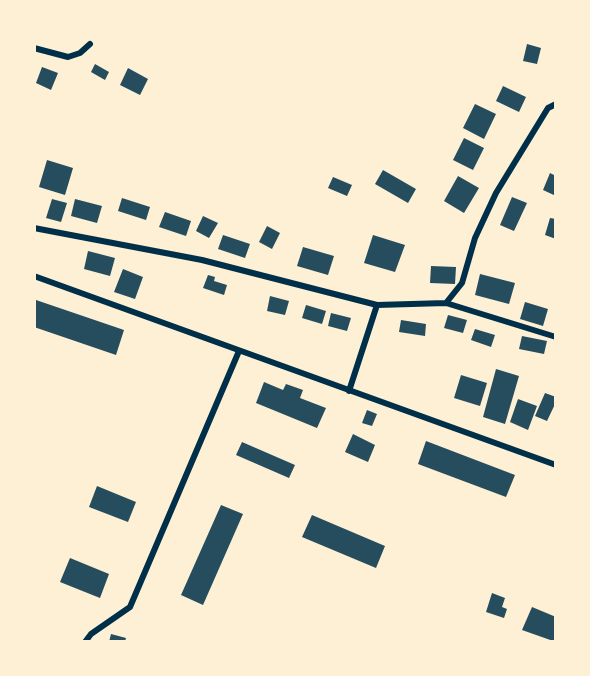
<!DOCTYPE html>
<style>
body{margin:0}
#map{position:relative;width:590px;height:676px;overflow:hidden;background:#fdf0d5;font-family:"Sofia Sans Condensed",sans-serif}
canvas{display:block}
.frame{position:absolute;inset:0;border:36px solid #fdf0d5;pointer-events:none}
</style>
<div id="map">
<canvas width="590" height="676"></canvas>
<div class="frame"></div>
</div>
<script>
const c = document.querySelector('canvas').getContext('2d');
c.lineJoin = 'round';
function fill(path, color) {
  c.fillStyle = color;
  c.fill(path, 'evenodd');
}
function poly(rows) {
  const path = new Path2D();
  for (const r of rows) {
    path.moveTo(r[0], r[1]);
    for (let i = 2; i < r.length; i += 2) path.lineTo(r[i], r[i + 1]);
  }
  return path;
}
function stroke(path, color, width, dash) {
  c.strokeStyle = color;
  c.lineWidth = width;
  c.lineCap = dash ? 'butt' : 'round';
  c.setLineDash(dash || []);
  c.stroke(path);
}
const building = poly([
 [527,44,541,48,537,64,523,61],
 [95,64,109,72,105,80,91,72],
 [42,67,58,73,51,90,36,83],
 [128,68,148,79,140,95,120,85],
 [503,86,526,97,519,112,496,101],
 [475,104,496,114,484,139,463,128],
 [464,138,484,148,473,170,453,160],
 [47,160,73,168,65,195,39,187],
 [383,170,416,189,408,203,375,184],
 [550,173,556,176,556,196,543,190],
 [458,176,479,188,464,213,444,201],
 [333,177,352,185,347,196,328,188],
 [512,197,527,203,514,231,500,225],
 [122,198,150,207,146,220,118,211],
 [52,199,67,203,61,222,46,218],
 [75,199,102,206,97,223,71,216],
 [165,212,191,221,186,236,159,227],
 [203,216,218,223,209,238,196,231],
 [550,218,556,219,556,239,545,235],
 [267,226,280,233,272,249,259,242],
 [223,235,250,244,245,258,218,249],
 [373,235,405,245,395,272,364,263],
 [303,247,334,256,328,275,297,266],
 [88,251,115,258,110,276,84,269],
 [431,266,456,267,455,284,430,283],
 [123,269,143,277,135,299,114,292],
 [480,274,515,283,509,304,475,295],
 [208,275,215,277,214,281,227,285,224,295,203,288],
 [270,296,289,301,285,315,267,311],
 [36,300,124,330,116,355,34,327],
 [525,302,548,309,543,326,520,319],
 [306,305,326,311,322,324,302,318],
 [331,313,351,318,347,331,328,326],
 [448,315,467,320,463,333,444,328],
 [401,320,426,324,425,336,399,332],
 [475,329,495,335,491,347,471,340],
 [522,336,547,341,544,354,519,349],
 [496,369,519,376,505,424,483,417],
 [461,375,487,383,480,406,454,398],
 [264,382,283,390,286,384,303,390,300,398,326,408,317,428,256,403],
 [545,393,556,397,556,402,547,421,535,416],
 [518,399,537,406,528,430,510,422],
 [367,410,377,414,372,426,362,423],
 [353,434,375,445,368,462,345,452],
 [426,441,515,475,506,497,418,464],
 [242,442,295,465,289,478,236,455],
 [97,486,136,502,128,522,89,507],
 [221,505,243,514,203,605,181,595],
 [312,515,385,546,376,568,302,537],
 [70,558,109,574,100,598,60,582],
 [492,593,505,598,502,607,507,609,504,618,486,612],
 [532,607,556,617,556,642,522,630],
 [111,634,126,638,125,642,109,642]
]);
const minor = poly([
 [34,48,68,57,80,53,90,44],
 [34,228,202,260,377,305,446,303,556,337],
 [34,276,556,465],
 [446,303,462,283,475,238,496,193,548,108,556,104],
 [349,391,377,305],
 [85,642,91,634,130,607,239,351]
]);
fill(building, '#264d5e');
stroke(minor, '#003049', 6);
</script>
